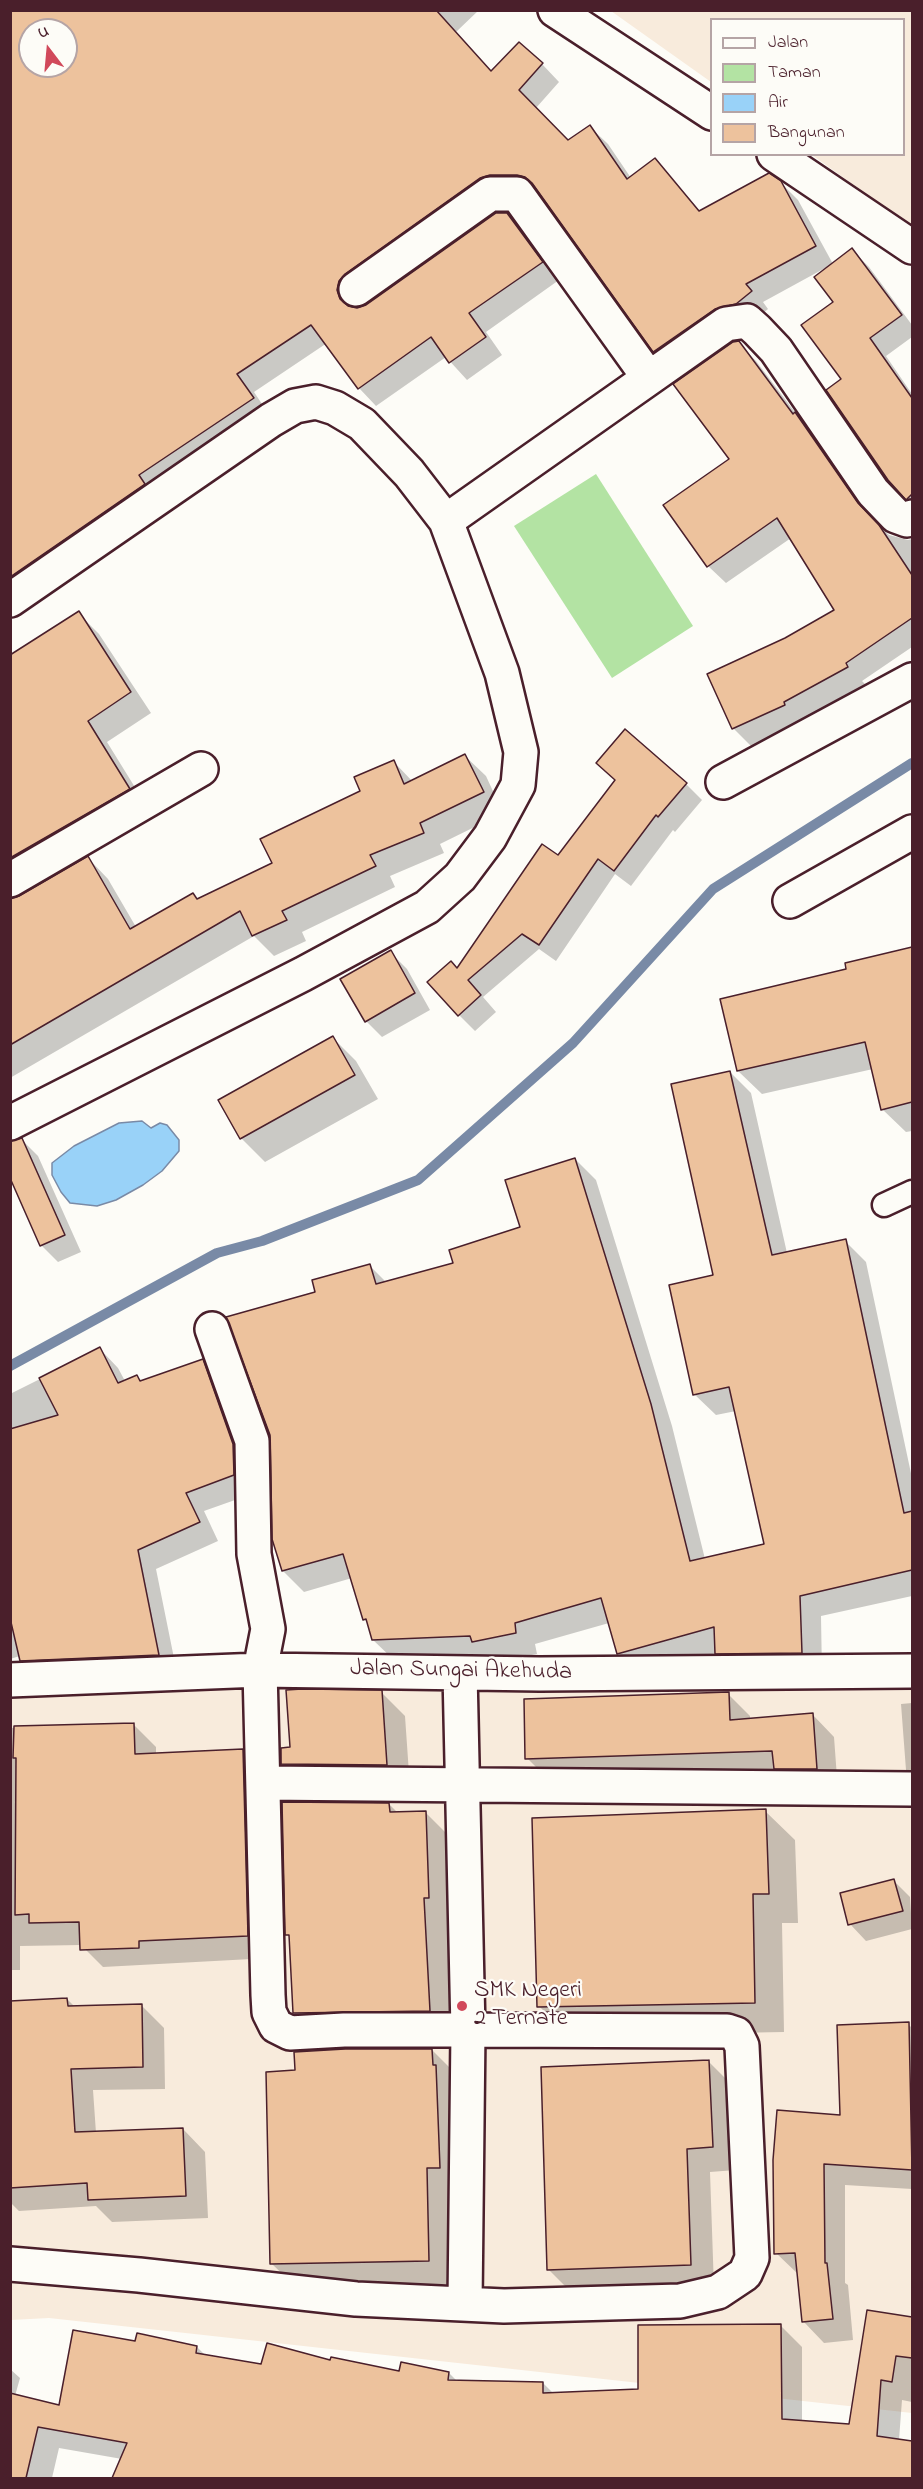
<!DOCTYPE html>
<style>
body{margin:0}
#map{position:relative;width:923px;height:2489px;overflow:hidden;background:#fdfcf7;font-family:"Indie Flower",sans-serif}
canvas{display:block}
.frame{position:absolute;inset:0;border:12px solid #4a1f2b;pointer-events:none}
.legend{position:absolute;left:710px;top:18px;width:195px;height:138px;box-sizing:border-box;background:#fdfcf7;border:2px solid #b5a4a5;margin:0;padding:8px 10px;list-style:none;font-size:18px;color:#4a1f2b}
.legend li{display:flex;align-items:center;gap:12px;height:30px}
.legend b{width:30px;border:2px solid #b5a4a5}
.north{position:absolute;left:18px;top:18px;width:60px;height:60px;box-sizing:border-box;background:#fdfcf7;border:2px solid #b5a4a5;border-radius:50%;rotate:344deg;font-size:16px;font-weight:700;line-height:24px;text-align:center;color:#4a1f2b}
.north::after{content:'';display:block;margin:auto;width:21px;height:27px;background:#d1495b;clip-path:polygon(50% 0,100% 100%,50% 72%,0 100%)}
</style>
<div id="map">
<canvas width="923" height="2489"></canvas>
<div class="frame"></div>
<ul class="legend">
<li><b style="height:8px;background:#fdfcf7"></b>Jalan</li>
<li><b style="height:16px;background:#b3e3a3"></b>Taman</li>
<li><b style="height:16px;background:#99d2f8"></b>Air</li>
<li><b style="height:16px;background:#edc29d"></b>Bangunan</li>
</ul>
<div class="north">U</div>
</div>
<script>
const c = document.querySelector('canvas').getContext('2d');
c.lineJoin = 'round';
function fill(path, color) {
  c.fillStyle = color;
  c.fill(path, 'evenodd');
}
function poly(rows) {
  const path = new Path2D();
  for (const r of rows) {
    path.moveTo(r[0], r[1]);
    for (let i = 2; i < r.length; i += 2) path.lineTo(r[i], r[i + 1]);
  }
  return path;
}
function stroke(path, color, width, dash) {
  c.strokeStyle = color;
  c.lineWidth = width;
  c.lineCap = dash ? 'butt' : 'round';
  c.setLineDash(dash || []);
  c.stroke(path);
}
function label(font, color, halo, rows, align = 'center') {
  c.font = font + ' "Indie Flower",sans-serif';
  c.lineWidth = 4.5;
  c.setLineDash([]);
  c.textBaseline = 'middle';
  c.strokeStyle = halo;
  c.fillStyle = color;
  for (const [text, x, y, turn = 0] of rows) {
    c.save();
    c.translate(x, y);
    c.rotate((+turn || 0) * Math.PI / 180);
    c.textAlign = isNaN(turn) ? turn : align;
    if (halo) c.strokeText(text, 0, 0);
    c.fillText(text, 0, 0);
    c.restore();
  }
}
const built = poly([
 [611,11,912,11,912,227,812,155,904,154,904,20,712,20,711,82],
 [912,1684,912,2413,49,2318,11,2320,10,1694,236,1689]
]);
const green = poly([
 [596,474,693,626,612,678,514,526]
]);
const water = poly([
 [142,1121,151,1128,160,1123,167,1125,179,1140,179,1151,162,1171,143,1185,116,1200,97,1206,70,1203,61,1192,52,1175,52,1163,74,1146,119,1123,142,1121]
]);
const shadow = poly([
 [10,10,479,10,456,32,492,73,519,44,542,64,559,82,536,108,568,141,590,127,608,144,631,178,655,160,701,212,780,182,798,200,833,264,852,250,869,267,912,325,912,337,886,356,912,394,912,504,889,479,843,380,835,302,827,267,763,302,768,309,754,321,672,369,655,351,542,194,508,192,356,298,354,309,367,306,507,214,525,232,559,280,486,332,502,355,467,380,446,357,376,406,359,388,327,343,254,392,270,416,10,607],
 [30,30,66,30,66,66,30,66],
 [738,343,756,361,797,415,813,431,875,522,889,535,908,540,912,539,912,647,862,681,865,684,800,720,801,722,751,746,733,728,785,639,837,610,791,538,726,583,708,566,731,460],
 [78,613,99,634,151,713,107,742,149,810,14,892,12,900,20,898,88,858,108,879,136,927,193,895,198,900,274,864,394,762,413,782,465,756,486,776,503,813,440,844,444,853,390,876,395,887,302,932,306,941,274,956,254,936,10,1078,10,657],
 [598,763,686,784,702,800,675,832,673,830,631,886,615,874,556,961,539,949,483,997,496,1012,475,1031,459,1015,457,970,558,857,616,781],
 [912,948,912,1131,906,1132,882,1109,873,1069,762,1094,738,1071,848,970,846,965],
 [390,952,407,969,430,1010,382,1037,366,1021],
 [333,1038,356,1061,378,1099,265,1162,241,1138,220,1101],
 [730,1072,751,1093,787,1253,845,1241,866,1262,912,1478,912,1596,821,1616,822,1674,738,1674,716,1653,639,1674,618,1653,609,1623,535,1644,537,1654,494,1662,489,1657,395,1661,373,1640,369,1624,364,1619,352,1578,304,1592,283,1571,274,1539,317,1293,370,1266,387,1283,455,1264,522,1228,575,1159,596,1180,672,1426,705,1559,766,1545,736,1411,716,1415,694,1394,715,1276],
 [22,1140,38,1156,81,1252,58,1262,41,1245],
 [100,1349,118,1368,125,1381,137,1376,143,1382,202,1361,221,1379,252,1494,204,1511,218,1541,156,1569,177,1673,40,1679,21,1660,20,1656,10,1659,10,1394],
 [381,1692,405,1716,410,1788,306,1787,283,1764,291,1749],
 [728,1694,750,1716,750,1719,812,1714,834,1737,838,1791,549,1780,527,1758],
 [912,1703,912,1776,906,1770,901,1704],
 [133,1724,156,1747,156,1754,243,1751,265,1773,270,1958,103,1967,81,1945,20,1946,20,1970,10,1970,10,1728],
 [389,1804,398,1813,425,1812,449,1836,452,1921,447,1921,453,2034,318,2036,294,2013,290,1938,287,1934],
 [765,1811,795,1840,798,1923,782,1923,784,2032,568,2036,539,2006],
 [894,1881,910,1897,912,1929,866,1941,850,1924],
 [67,1999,75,2007,142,2006,164,2028,165,2089,93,2090,96,2133,183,2129,205,2152,208,2218,112,2222,96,2206,19,2211,10,2202,10,2003],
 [908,2024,912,2028,912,2189,845,2185,845,2283,848,2285,853,2340,824,2343,803,2321,798,2274,776,2253,842,2117],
 [432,2050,456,2074,452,2284,296,2287,272,2264],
 [709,2062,732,2085,736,2170,710,2172,714,2288,572,2293,548,2269],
 [868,2311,912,2318,912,2402,902,2400,899,2440,912,2442,912,2478,113,2478,122,2459,59,2448,52,2478,10,2478,10,2369,20,2378,15,2396,60,2407,136,2343,197,2347,206,2356,262,2366,332,2362,401,2373,449,2373,457,2381,543,2383,554,2394,640,2390,781,2326,802,2347,802,2422,850,2426]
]);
const stream = poly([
 [10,1366,217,1253,262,1241,418,1180,573,1043,713,889,912,763]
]);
const building = poly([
 [10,10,436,10,491,71,519,42,543,63,519,90,568,140,590,125,627,179,655,158,699,211,769,173,781,181,816,246,746,284,752,291,736,304,715,309,653,352,532,183,525,177,517,175,490,175,480,178,345,274,339,281,337,290,340,299,348,306,357,308,366,305,496,213,507,213,543,262,469,313,486,337,449,363,431,337,358,389,311,325,237,374,254,398,139,475,145,484,10,577,10,10],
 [30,30,66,30,66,66,30,66,30,30],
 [852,248,902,315,870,338,912,398,912,494,906,500,888,480,826,390,841,379,801,325,833,302,814,277,852,248],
 [739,341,793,414,795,412,858,503,879,525,912,575,912,618,846,663,848,667,784,702,785,705,732,729,707,674,785,638,834,610,777,518,707,567,663,505,729,459,673,384,733,342,739,341],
 [79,611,131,692,88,721,130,789,10,858,10,655,79,611],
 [625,729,687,783,658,817,656,815,614,871,598,859,539,945,522,934,468,980,481,995,458,1016,427,982,451,961,457,968,542,844,558,855,615,780,596,763,625,729],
 [465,754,484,792,420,823,424,833,370,855,376,866,282,911,287,920,252,936,240,911,10,1045,10,899,19,896,88,856,130,929,193,893,197,899,272,863,260,839,360,791,354,777,394,760,404,784,465,754],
 [912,947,912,1102,881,1110,865,1042,737,1071,720,999,846,969,845,963,912,947],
 [391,950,415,993,365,1022,340,979,391,950],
 [333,1036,355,1075,240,1139,218,1100,333,1036],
 [730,1071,772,1255,846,1239,904,1513,912,1511,912,1570,800,1596,802,1653,715,1654,714,1627,617,1654,601,1598,515,1623,516,1633,472,1642,470,1636,372,1640,366,1619,363,1620,343,1554,282,1571,272,1539,270,1435,226,1317,315,1292,312,1280,370,1264,376,1284,453,1263,449,1250,520,1227,505,1180,575,1158,651,1404,690,1561,764,1544,729,1387,693,1395,669,1285,713,1275,671,1084,730,1071],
 [22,1138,65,1235,40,1246,10,1178,10,1141,22,1138],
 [100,1347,118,1383,137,1375,140,1381,203,1359,233,1444,234,1475,186,1493,200,1522,138,1550,159,1655,20,1661,10,1618,10,1429,58,1415,39,1378,100,1347],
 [302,1689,382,1690,387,1765,281,1764,281,1748,290,1747,286,1690,302,1689],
 [729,1692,730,1720,813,1713,817,1769,774,1769,772,1751,525,1759,524,1699,729,1692],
 [134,1723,135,1754,243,1749,248,1936,139,1941,139,1948,80,1950,79,1922,29,1923,29,1914,15,1915,16,1758,13,1758,14,1726,134,1723],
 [282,1802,389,1803,390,1812,426,1811,429,1898,424,1898,430,2011,293,2013,289,1935,285,1935,282,1802],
 [766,1809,769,1894,753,1894,755,2003,537,2007,532,1818,766,1809],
 [894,1879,903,1911,848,1925,840,1893,894,1879],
 [67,1998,68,2006,142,2004,143,2067,71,2069,75,2132,183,2128,186,2196,88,2200,87,2183,10,2188,10,2001,67,1998],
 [909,2022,912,2170,824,2164,825,2263,827,2263,833,2319,802,2322,795,2253,774,2254,773,2160,777,2110,840,2115,837,2025,909,2022],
 [345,2049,432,2049,433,2065,436,2065,440,2168,427,2168,429,2261,270,2264,266,2072,295,2070,294,2052,345,2049],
 [709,2060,713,2147,687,2149,691,2265,547,2270,541,2067,709,2060],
 [867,2310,912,2317,912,2358,896,2356,892,2382,881,2380,877,2436,912,2441,912,2478,112,2478,127,2443,38,2427,26,2478,10,2478,10,2393,59,2405,73,2330,135,2341,137,2333,197,2346,196,2353,261,2364,267,2343,330,2360,331,2357,399,2371,401,2362,449,2372,448,2380,543,2382,543,2393,638,2389,638,2325,781,2324,782,2419,849,2424,867,2310]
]);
const service = poly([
 [884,1205,912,1192]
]);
const minor = poly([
 [555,10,712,113],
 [774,154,912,247],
 [356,289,490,194,517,194,649,378],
 [10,600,271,420,295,406,316,402,335,408,362,424,409,473,446,521],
 [723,782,912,680],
 [10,880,201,769],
 [790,901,912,832],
 [10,1123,303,974,427,907,460,877,490,837,518,785,521,752,502,673,446,521,726,324,747,321,757,330,776,350,873,492,896,516,907,520,912,517],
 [460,1673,468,2030,465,2304],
 [10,1680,260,1670,540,1674,912,1671],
 [263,1783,912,1789],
 [10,2264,139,2275,356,2299,504,2306,680,2301,718,2292,745,2274,752,2258,742,2046,736,2034,727,2031,479,2030,344,2030,290,2033,276,2026,269,2012,268,1995,260,1670,268,1629,254,1554,252,1441,212,1329]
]);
const markers = [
 [462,2006,6,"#d1495b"]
];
const streetNames = [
 ["Jalan Sungai Akehuda",461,1672,1]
];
const poiNames = [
 ["SMK Negeri",474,1992],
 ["2 Ternate",474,2020]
];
fill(built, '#f8ebdc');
fill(green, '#b3e3a3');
fill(water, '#99d2f8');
stroke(water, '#798aa6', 1.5);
fill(shadow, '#0003');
stroke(stream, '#798aa6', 10);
fill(building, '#edc29d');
stroke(building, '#4a1f2b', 1.5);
stroke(service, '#4a1f2b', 27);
stroke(minor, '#4a1f2b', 38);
stroke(service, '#fdfcf7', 22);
stroke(minor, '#fdfcf7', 33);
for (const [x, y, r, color] of markers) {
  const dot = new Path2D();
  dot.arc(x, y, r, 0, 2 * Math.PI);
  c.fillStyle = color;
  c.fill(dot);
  stroke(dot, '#fdfcf7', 2);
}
label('24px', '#4a1f2b', '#fdfcf7', streetNames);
label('24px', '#4a1f2b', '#fdfcf7', poiNames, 'left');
</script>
